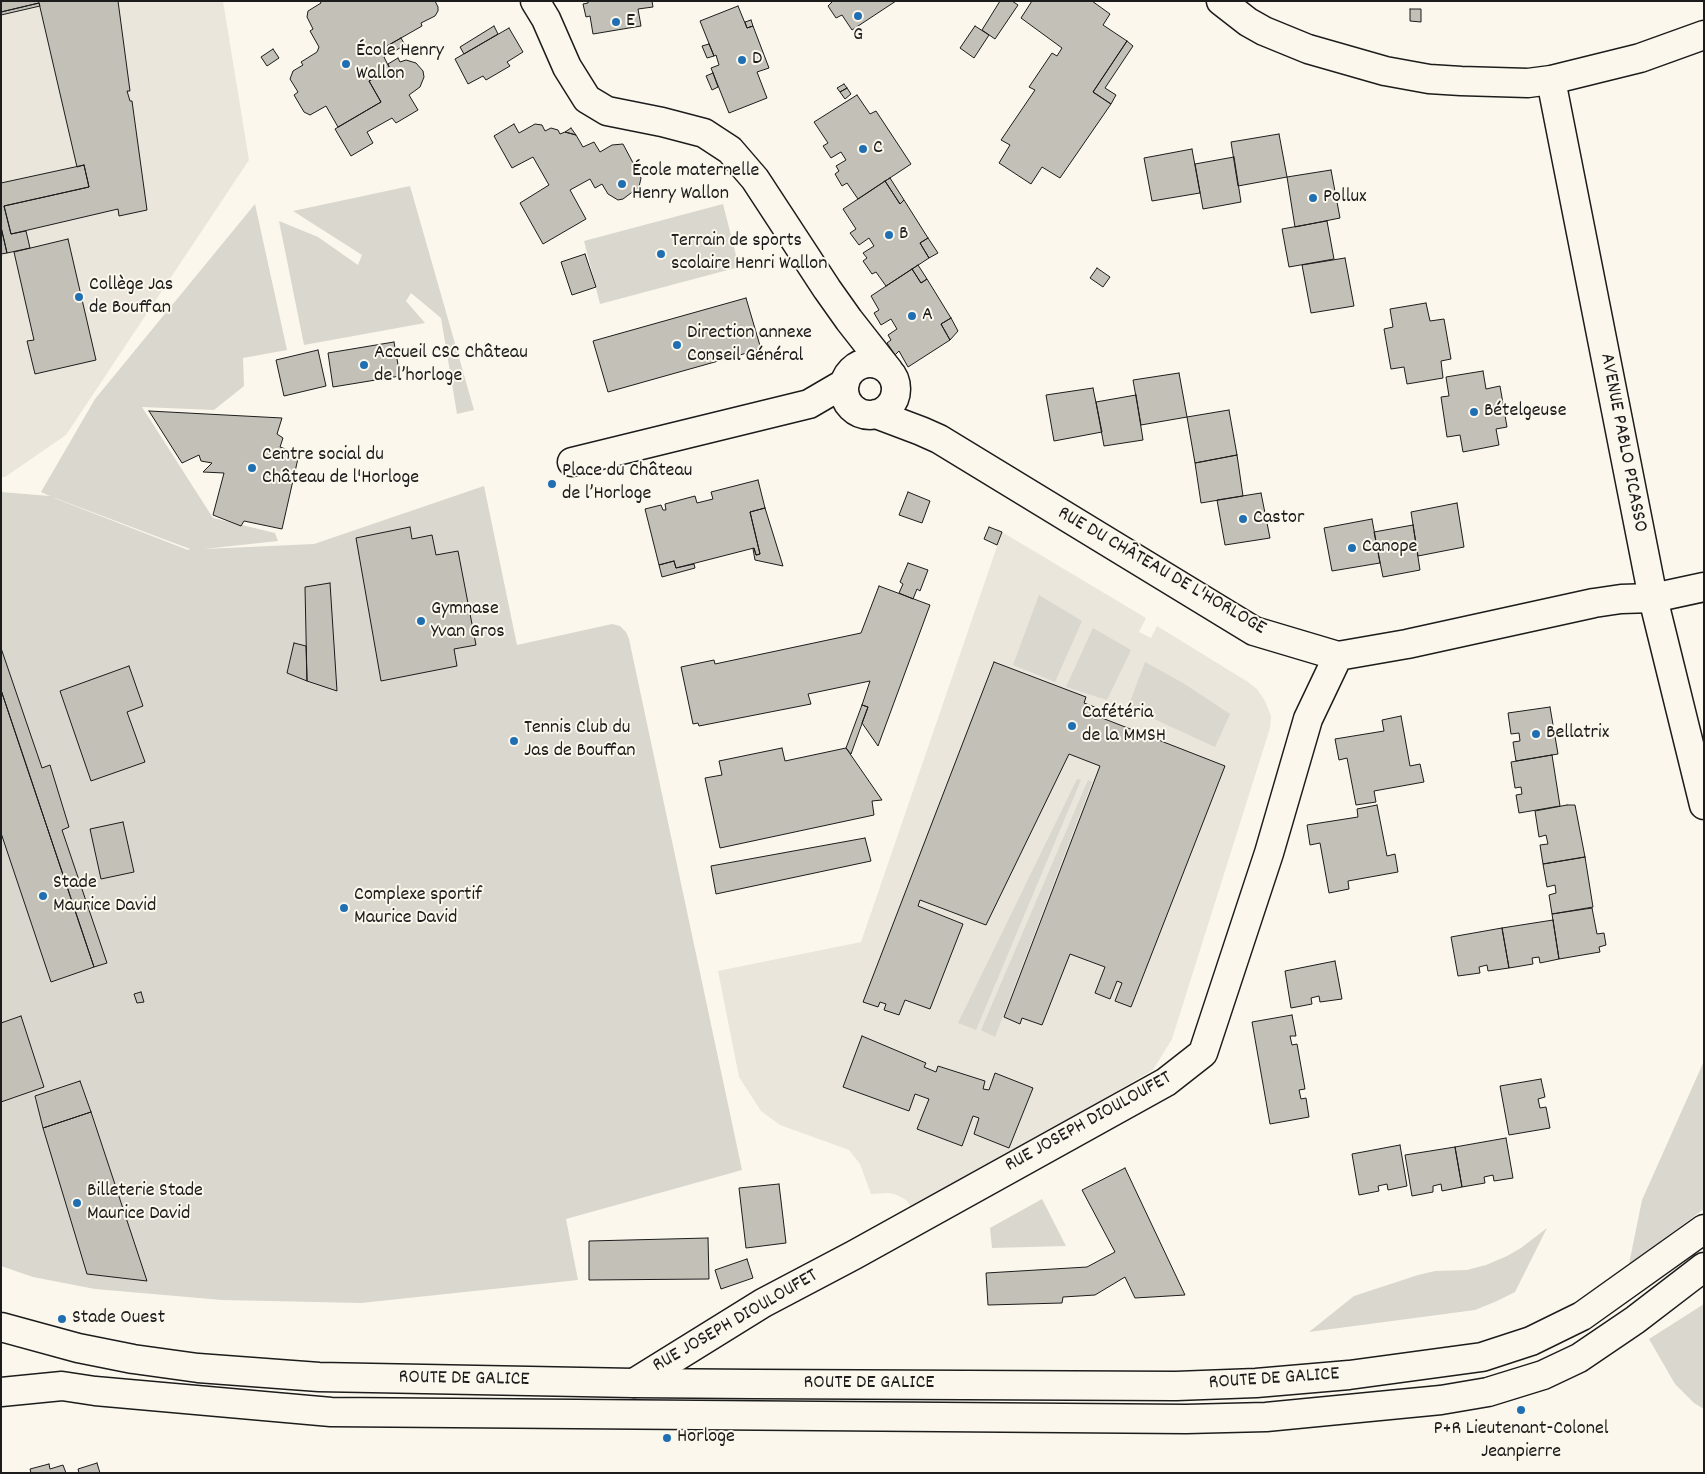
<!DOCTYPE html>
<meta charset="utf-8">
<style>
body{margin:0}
#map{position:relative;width:1705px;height:1474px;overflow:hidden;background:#fbf7ec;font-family:Dekko,sans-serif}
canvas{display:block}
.frame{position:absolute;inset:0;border:2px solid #1c1c1c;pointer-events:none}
</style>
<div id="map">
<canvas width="1705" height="1474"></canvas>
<div class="frame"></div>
</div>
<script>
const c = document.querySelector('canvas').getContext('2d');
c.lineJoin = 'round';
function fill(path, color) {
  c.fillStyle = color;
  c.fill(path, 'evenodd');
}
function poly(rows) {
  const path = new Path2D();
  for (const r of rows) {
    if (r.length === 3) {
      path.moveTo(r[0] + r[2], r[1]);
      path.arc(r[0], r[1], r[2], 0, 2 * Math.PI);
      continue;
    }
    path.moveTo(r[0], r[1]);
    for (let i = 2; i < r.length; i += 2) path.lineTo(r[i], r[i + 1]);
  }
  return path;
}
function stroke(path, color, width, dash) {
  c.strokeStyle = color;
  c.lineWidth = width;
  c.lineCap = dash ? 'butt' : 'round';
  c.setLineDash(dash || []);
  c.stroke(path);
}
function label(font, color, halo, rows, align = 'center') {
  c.font = font + ' Dekko,sans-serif';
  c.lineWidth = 4;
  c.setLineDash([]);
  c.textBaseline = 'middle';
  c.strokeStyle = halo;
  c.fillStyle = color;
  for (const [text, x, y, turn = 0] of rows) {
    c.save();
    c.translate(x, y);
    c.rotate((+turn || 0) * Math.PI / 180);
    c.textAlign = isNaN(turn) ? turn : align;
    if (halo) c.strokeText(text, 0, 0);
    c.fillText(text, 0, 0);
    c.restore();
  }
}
const built = poly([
 [1,1,223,1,249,160,66,435,5,477,1,477],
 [1002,532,1146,618,1139,632,1151,638,1157,626,1248,682,1257,689,1265,701,1271,716,1270,728,1172,1039,1153,1070,917,1208,911,1207,906,1200,897,1195,889,1193,871,1194,860,1164,849,1150,780,1125,761,1111,739,1077,718,971,861,942]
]);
const green = poly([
 [410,186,474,410,457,414,441,318,411,293,406,301,425,323,304,345,279,221,318,237,358,265,362,255,293,211],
 [255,204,287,350,243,358,244,386,214,410,142,407,213,518,275,533,278,541,204,549,314,544,484,486,517,645,612,624,620,626,626,632,629,639,742,1170,566,1219,578,1280,361,1303,222,1300,95,1289,33,1277,1,1266,1,492,50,496,41,492,95,399],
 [54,498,55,498,190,549,188,550],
 [723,204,739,267,600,304,584,241],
 [1039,595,1082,621,1055,682,1013,665],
 [1093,628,1131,650,1107,700,1066,687],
 [1145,662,1183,683,1230,714,1215,747,1128,707],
 [1077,779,1081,780,976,1030,958,1023],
 [1088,780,1092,782,995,1037,981,1030],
 [1704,1061,1704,1209,1629,1264,1642,1200],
 [1042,1199,1066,1246,992,1248,990,1228],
 [1547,1228,1515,1292,1497,1301,1475,1310,1309,1332,1354,1296,1418,1275,1435,1271,1467,1270,1486,1265,1507,1256,1521,1248],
 [1704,1304,1704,1409,1694,1403,1675,1384,1649,1339]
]);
const building = poly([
 [1,1,118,1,130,91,127,91,130,101,132,101,147,210,119,216,118,209,11,234,4,206,89,187,84,165,77,167,39,3,1,12,1,1],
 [320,1,435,1,438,7,438,11,435,16,421,23,422,26,387,46,391,53,384,57,390,69,369,81,381,102,338,127,326,106,310,115,304,112,294,95,298,92,290,79,293,71,303,65,301,62,317,52,319,47,310,31,313,29,307,17,308,11,321,3,320,1],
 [588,1,652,1,653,7,638,9,641,26,593,34,590,16,586,17,583,4,588,3,588,1],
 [833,1,896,1,852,30,842,15,836,18,828,6,833,1],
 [1000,1,1012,1,1018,5,995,39,982,30,1000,1],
 [1032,1,1092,1,1110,14,1103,25,1127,41,1093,92,1111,104,1060,178,1042,167,1031,184,999,163,1010,145,1001,140,1035,90,1029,87,1052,53,1057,56,1062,48,1021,18,1032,1],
 [39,3,40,6,1,15,1,12,39,3],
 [738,6,747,28,753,26,769,68,757,72,767,98,729,113,711,68,719,65,716,55,714,56,700,21,738,6],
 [1410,9,1421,9,1421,22,1410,21,1410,9],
 [751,20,753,26,747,28,745,22,751,20],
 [494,26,498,34,464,54,460,47,494,26],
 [975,26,989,35,974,58,960,48,975,26],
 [509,28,523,52,507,62,510,66,486,80,483,76,468,84,455,59,509,28],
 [401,38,405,45,391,53,387,46,401,38],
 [1127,41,1133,46,1105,88,1116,95,1111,104,1093,92,1127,41],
 [709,44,714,56,707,58,702,46,709,44],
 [273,49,279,58,267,66,261,57,273,49],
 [398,58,400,62,406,60,416,63,423,71,424,77,420,87,409,95,418,110,396,123,392,118,367,132,373,143,351,156,335,129,381,102,369,81,390,69,388,64,398,58],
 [713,73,718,87,712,90,706,76,713,73],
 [844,84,847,88,840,92,837,88,844,84],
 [847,88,851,94,845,99,840,92,847,88],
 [857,95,870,114,876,111,911,164,858,199,847,183,842,186,835,174,839,171,836,166,846,160,841,152,831,158,823,146,828,143,814,122,857,95],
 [514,124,519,133,535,124,542,125,545,131,551,128,558,130,560,134,565,132,576,135,583,147,594,142,600,152,612,145,623,144,641,178,639,187,623,199,618,200,608,194,602,184,595,188,590,179,570,190,586,219,543,244,520,203,549,185,533,157,512,168,494,136,514,124],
 [571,128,576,135,565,132,571,128],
 [1279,134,1287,177,1238,186,1231,142,1279,134],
 [1192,149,1200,193,1152,201,1144,158,1192,149],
 [1234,157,1241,202,1203,209,1195,164,1234,157],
 [84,165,89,187,4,206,11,234,26,231,30,248,7,253,1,227,1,183,84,165],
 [1331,170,1340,218,1295,227,1287,177,1331,170],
 [890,178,904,200,900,204,885,181,890,178],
 [885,181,900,204,904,200,928,238,920,243,929,258,886,286,876,272,872,274,863,261,867,258,863,253,874,246,869,238,859,245,850,233,856,229,843,209,885,181],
 [1327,221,1334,259,1289,267,1282,229,1327,221],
 [1,227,7,253,1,254,1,227],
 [928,238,938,253,929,258,920,243,928,238],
 [68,239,96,360,35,374,27,341,34,340,14,252,68,239],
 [585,254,596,287,572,295,561,262,585,254],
 [1345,258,1354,306,1311,313,1302,265,1345,258],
 [918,265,927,279,921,283,912,269,918,265],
 [1097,268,1110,277,1103,287,1090,278,1097,268],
 [912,269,921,283,927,279,951,318,941,324,950,340,908,367,899,351,895,355,887,343,891,340,888,335,897,329,891,319,881,325,874,313,879,310,871,296,912,269],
 [746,298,761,349,608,392,593,341,746,298],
 [1426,303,1430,321,1444,319,1451,359,1441,361,1443,378,1407,384,1404,367,1391,369,1384,329,1393,327,1390,309,1426,303],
 [951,318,958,331,950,340,941,324,951,318],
 [394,342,400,376,333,387,328,353,394,342],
 [318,350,326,386,284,396,276,360,318,350],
 [1483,371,1486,389,1500,386,1507,427,1496,429,1499,445,1463,452,1460,435,1447,437,1441,397,1449,396,1446,377,1483,371],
 [1179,373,1187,417,1141,425,1133,380,1179,373],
 [1093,388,1102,432,1054,441,1046,395,1093,388],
 [1136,395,1143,440,1104,446,1096,402,1136,395],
 [1229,410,1237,455,1195,463,1187,417,1229,410],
 [149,411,282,418,277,434,283,438,280,447,299,454,282,529,244,521,241,526,213,515,224,473,203,472,212,463,201,461,199,455,182,463,149,411],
 [1237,455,1243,496,1201,503,1195,463,1237,455],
 [758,480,765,508,750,512,760,554,756,555,754,548,676,568,674,561,659,565,645,509,661,505,663,510,666,510,665,504,695,496,697,503,713,499,711,492,758,480],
 [908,492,930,501,922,523,899,515,908,492],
 [1261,493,1270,538,1225,545,1217,500,1261,493],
 [1457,503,1464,547,1418,556,1411,512,1457,503],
 [765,508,783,566,755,560,753,549,754,548,756,555,760,554,750,512,765,508],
 [1372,519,1380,563,1332,571,1324,528,1372,519],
 [1413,525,1420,570,1383,577,1374,532,1413,525],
 [410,527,412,539,432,535,436,555,458,551,476,645,454,649,457,666,381,681,356,538,410,527],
 [989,527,1002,532,997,545,984,539,989,527],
 [674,561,676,568,694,564,695,568,662,577,659,565,674,561],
 [908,563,928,570,920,591,917,589,913,599,899,593,903,584,900,582,908,563],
 [330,583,337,691,307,681,305,587,330,583],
 [879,586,930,605,878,746,862,723,868,707,862,705,870,681,808,694,811,704,699,726,698,723,693,724,681,667,714,660,715,664,861,633,879,586],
 [294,643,306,646,307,681,287,673,294,643],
 [1,648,42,768,50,765,69,827,62,830,107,963,94,967,1,690,1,648],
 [994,662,1086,697,1084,703,1100,709,1097,716,1225,766,1131,1007,1115,1001,1122,983,1117,981,1110,999,1095,993,1105,967,1070,954,1042,1025,1022,1018,1020,1024,1004,1017,1100,766,1069,754,986,925,920,900,918,906,963,924,930,1009,905,1000,899,1015,884,1010,886,1004,880,1002,878,1007,863,1002,994,662],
 [129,666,143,706,127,712,145,762,91,781,60,691,129,666],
 [1,690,94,967,51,982,1,833,1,690],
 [862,705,868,707,851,754,846,748,862,705],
 [1550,707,1558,754,1516,761,1513,742,1520,741,1519,733,1511,734,1508,713,1550,707],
 [1401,716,1410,766,1420,764,1424,782,1374,791,1376,802,1356,805,1347,758,1339,760,1335,739,1384,731,1382,720,1401,716],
 [782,748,785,761,846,748,882,800,872,801,874,815,720,848,705,778,722,775,719,761,782,748],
 [1552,755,1560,806,1519,813,1516,795,1522,794,1521,787,1515,788,1511,762,1552,755],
 [1377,805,1387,856,1395,854,1398,872,1348,881,1349,889,1329,893,1320,843,1310,845,1307,825,1358,817,1357,809,1377,805],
 [1567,805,1575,805,1585,857,1543,864,1540,845,1548,844,1546,835,1539,837,1535,811,1567,805],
 [123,822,134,872,101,879,90,829,123,822],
 [865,838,871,861,716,894,711,866,865,838],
 [1585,857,1593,907,1552,914,1549,895,1556,893,1555,885,1547,887,1543,864,1585,857],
 [1592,908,1597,934,1604,933,1606,945,1599,947,1600,952,1559,959,1552,914,1592,908],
 [1553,920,1559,959,1540,963,1539,957,1532,958,1533,964,1509,968,1502,928,1553,920],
 [1502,928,1509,968,1488,971,1487,965,1479,967,1480,973,1458,976,1451,937,1502,928],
 [1335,961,1342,999,1320,1002,1319,996,1311,998,1312,1004,1291,1008,1285,971,1335,961],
 [141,992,144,1002,137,1003,134,994,141,992],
 [1292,1015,1296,1036,1290,1036,1292,1045,1297,1044,1305,1089,1299,1090,1301,1099,1306,1098,1309,1117,1270,1124,1252,1022,1292,1015],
 [21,1016,44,1087,1,1102,1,1023,21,1016],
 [862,1036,926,1063,924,1067,936,1072,938,1066,985,1081,983,1089,989,1090,995,1073,1033,1088,1009,1148,974,1134,979,1118,973,1116,962,1146,917,1129,929,1099,915,1094,909,1111,843,1087,862,1036],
 [1541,1079,1545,1097,1538,1099,1540,1108,1546,1107,1550,1128,1509,1135,1500,1086,1541,1079],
 [80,1081,91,1112,43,1128,35,1096,80,1081],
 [91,1112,147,1281,87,1274,43,1128,91,1112],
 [1506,1138,1513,1178,1494,1181,1493,1175,1484,1177,1485,1183,1462,1187,1455,1147,1506,1138],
 [1400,1145,1407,1186,1388,1190,1387,1184,1378,1186,1379,1191,1359,1195,1352,1154,1400,1145],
 [1455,1147,1462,1187,1442,1191,1441,1184,1433,1186,1433,1192,1412,1196,1405,1155,1455,1147],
 [1125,1168,1185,1295,1135,1298,1125,1277,1095,1295,1063,1297,1062,1303,988,1305,986,1273,1087,1267,1115,1252,1082,1190,1125,1168],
 [779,1184,786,1243,746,1248,739,1188,779,1184],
 [708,1238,709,1279,589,1280,589,1241,708,1238],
 [747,1259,753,1278,721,1289,715,1270,747,1259],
 [97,1463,100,1473,79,1473,78,1469,97,1463],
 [49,1464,50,1469,63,1465,66,1473,31,1473,30,1469,49,1464]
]);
const minor = poly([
 [535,1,546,19,567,67,587,99,607,111,662,122,704,133,730,150,755,179,827,289,849,320,889,371],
 [870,389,26],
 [876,414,921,431,939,439,1254,631,1338,656,1407,644,1594,603,1621,599,1653,598,1704,587],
 [572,462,809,404,845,383],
 [634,1383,763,1303,854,1255,1166,1082,1203,1053,1269,853,1308,719,1338,656]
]);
const major = poly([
 [1221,1,1248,22,1264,31,1308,49,1385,71,1429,79,1461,81,1528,83,1551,80,1640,58,1704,35],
 [1551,80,1653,598,1704,805],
 [1,1327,78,1348,133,1359,198,1368,319,1377,634,1383,754,1384,1176,1386,1256,1383,1349,1375,1482,1357,1531,1341,1582,1316,1704,1229],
 [1,1392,62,1386,95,1391,331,1412,1186,1419,1266,1417,1441,1400,1488,1392,1543,1375,1579,1358,1635,1320,1704,1267]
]);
const markers = [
 [858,16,5,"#1f6fb2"],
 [616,22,5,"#1f6fb2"],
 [742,60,5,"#1f6fb2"],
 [346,64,5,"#1f6fb2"],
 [863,149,5,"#1f6fb2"],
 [622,184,5,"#1f6fb2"],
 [1313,198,5,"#1f6fb2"],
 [889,235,5,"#1f6fb2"],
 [661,254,5,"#1f6fb2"],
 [79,297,5,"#1f6fb2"],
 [912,316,5,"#1f6fb2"],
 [677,345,5,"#1f6fb2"],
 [364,365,5,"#1f6fb2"],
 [1474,412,5,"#1f6fb2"],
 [252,468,5,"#1f6fb2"],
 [552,484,5,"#1f6fb2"],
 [1243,519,5,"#1f6fb2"],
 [1352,548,5,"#1f6fb2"],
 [421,621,5,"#1f6fb2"],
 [1072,726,5,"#1f6fb2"],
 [1536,734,5,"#1f6fb2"],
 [514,741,5,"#1f6fb2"],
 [43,896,5,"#1f6fb2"],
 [344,908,5,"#1f6fb2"],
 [77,1203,5,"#1f6fb2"],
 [62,1319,5,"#1f6fb2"],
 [1521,1410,5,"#1f6fb2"],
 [667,1438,5,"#1f6fb2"]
];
const poiNames = [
 ["E",626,22],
 ["G",858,36,"center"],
 ["École Henry",356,52],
 ["Wallon",356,75],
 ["D",752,60],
 ["C",873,149],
 ["École maternelle",632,172],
 ["Henry Wallon",632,195],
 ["Pollux",1323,198],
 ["B",899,235],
 ["Terrain de sports",671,242],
 ["scolaire Henri Wallon",671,265],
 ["Collège Jas",89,286],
 ["de Bouffan",89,309],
 ["A",922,316],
 ["Direction annexe",687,334],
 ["Conseil Général",687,357],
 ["Accueil CSC Château",374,354],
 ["de l’horloge",374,377],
 ["Bételgeuse",1484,412],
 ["Centre social du",262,456],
 ["Château de l'Horloge",262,479],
 ["Place du Château",562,472],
 ["de l’Horloge",562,495],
 ["Castor",1253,519],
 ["Canope",1362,548],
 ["Gymnase",431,610],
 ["Yvan Gros",431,633],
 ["Cafétéria",1082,714],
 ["de la MMSH",1082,737],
 ["Tennis Club du",524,729],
 ["Jas de Bouffan",524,752],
 ["Bellatrix",1546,734],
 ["Stade",53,884],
 ["Maurice David",53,907],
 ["Complexe sportif",354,896],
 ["Maurice David",354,919],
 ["Billeterie Stade",87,1192],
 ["Maurice David",87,1215],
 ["Stade Ouest",72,1319],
 ["P+R Lieutenant-Colonel",1521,1430,"center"],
 ["Jeanpierre",1521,1453,"center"],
 ["Horloge",677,1438]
];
const streetNames = [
 ["AVENUE PABLO PICASSO",1622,443,79],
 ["RUE DU CHÂTEAU DE L'HORLOGE",1161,572,30],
 ["RUE JOSEPH DIOULOUFET",1089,1123,-29],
 ["RUE JOSEPH DIOULOUFET",736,1322,-30],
 ["ROUTE DE GALICE",464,1380,1],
 ["ROUTE DE GALICE",1274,1380,-4],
 ["ROUTE DE GALICE",869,1384]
];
fill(built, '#eae6dc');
fill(green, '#dad7ce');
fill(building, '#c3c0b8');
stroke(building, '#1c1c1c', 1);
stroke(minor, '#1c1c1c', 31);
stroke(major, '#1c1c1c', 31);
stroke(minor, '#fbf7ec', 28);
stroke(major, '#fbf7ec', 28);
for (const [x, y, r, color] of markers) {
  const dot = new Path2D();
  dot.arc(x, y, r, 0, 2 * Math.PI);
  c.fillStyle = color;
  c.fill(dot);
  stroke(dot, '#fbf7ec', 2);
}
label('20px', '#1c1c1c', '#fbf7ec', poiNames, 'left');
label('20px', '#1c1c1c', '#fbf7ec', streetNames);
</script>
